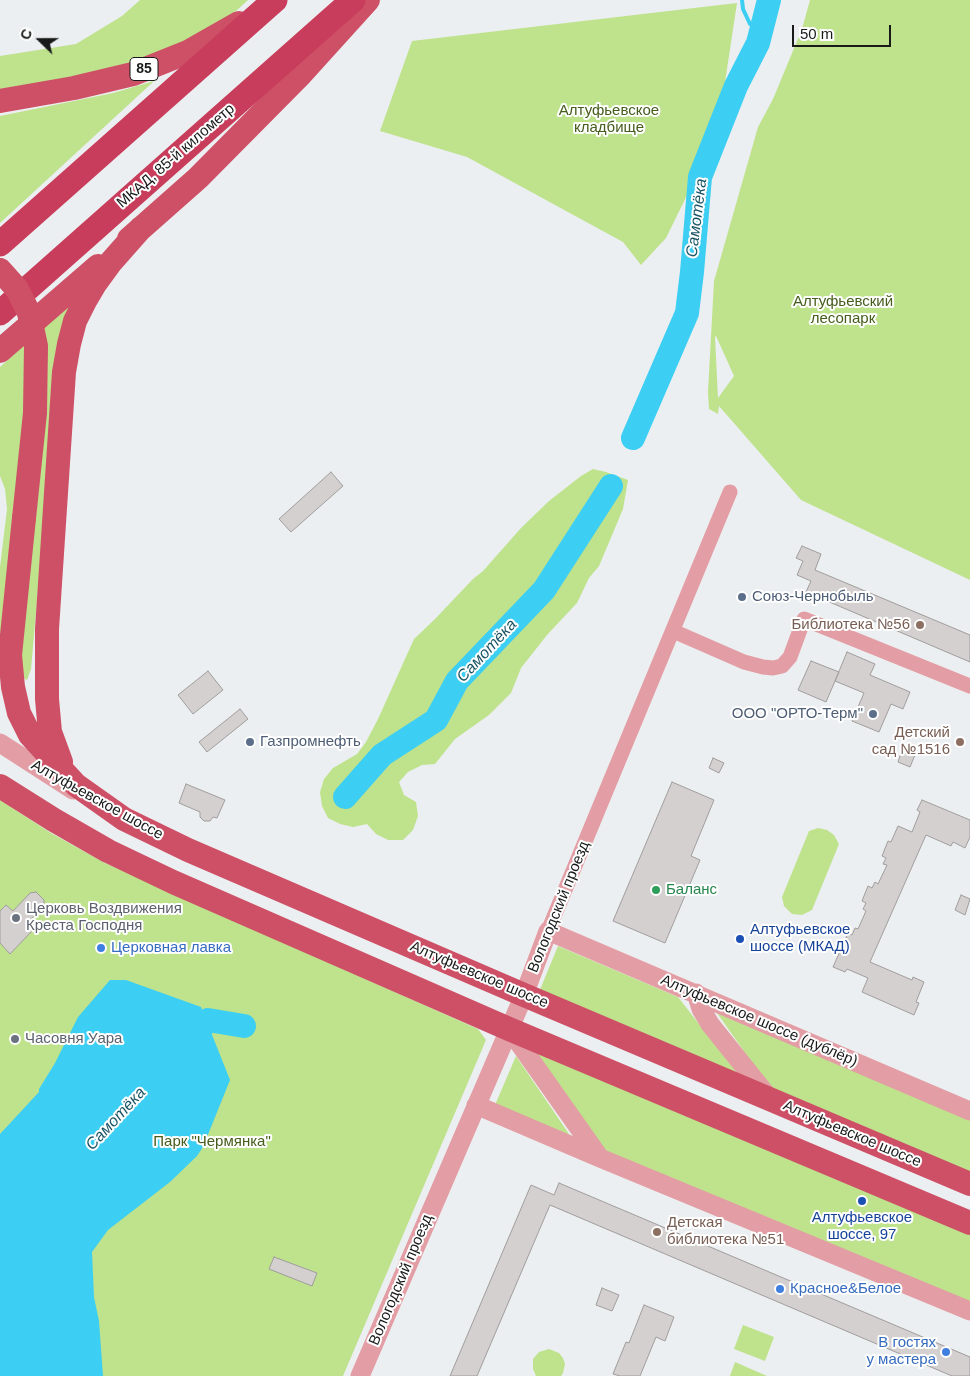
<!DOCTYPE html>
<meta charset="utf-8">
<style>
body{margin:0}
#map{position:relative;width:970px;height:1376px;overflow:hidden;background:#eceff1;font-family:Arial,sans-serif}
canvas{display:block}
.north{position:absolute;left:15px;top:15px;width:50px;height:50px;-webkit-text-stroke:4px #fff;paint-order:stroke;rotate:292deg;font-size:14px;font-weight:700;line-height:20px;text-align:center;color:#181919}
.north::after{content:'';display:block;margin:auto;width:18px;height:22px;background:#181919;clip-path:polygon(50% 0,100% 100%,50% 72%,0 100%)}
.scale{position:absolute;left:792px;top:25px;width:99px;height:22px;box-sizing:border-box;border:2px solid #181919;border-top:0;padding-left:6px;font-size:15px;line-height:18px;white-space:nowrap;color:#181919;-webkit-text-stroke:4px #fff;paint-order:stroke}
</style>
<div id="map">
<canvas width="970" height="1376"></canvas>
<div class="north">С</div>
<div class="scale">50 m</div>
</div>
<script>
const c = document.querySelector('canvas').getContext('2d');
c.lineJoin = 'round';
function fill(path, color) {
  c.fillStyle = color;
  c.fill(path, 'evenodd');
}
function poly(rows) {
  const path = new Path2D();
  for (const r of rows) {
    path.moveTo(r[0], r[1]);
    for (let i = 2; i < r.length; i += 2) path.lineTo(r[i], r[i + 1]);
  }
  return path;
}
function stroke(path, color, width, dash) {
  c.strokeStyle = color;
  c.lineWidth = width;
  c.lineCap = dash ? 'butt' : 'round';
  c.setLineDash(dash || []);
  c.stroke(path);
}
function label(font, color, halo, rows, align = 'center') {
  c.font = font + ' Arial,sans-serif';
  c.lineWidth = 4;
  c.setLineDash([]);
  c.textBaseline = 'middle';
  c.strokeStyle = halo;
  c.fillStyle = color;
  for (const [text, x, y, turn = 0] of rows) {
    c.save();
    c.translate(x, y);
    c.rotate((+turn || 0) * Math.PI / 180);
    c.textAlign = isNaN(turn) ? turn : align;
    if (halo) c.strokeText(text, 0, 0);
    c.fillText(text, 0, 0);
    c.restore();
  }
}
const green = poly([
 [140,0,248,0,236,11,199,37,120,68,0,92,0,56,76,44,122,16],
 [810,0,970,0,970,580,801,500,719,406,718,414,709,409,708,392,714,281,758,127,773,99,802,29],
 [716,336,734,376,718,398,715,337],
 [737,3,722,102,696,177,666,238,641,265,623,242,467,157,380,131,412,41],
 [154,81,152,83,0,223,0,116,113,93],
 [78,295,40,567,31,669,27,680,23,678,0,647,0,567,7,509,5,489,0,476,0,367],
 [593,469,606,472,628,480,623,509,599,566,589,578,577,603,547,635,521,668,511,693,489,715,455,739,435,764,422,765,408,772,399,782,404,795,416,802,418,816,413,830,403,840,388,840,376,834,367,824,353,827,340,824,328,818,322,806,320,792,324,779,333,768,357,754,366,742,378,719,414,639,435,619,473,579,483,571,521,528,549,501,581,476],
 [0,800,51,833,105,863,478,1029,486,1040,343,1376,0,1376],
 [818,828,827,830,834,835,839,844,812,910,802,915,792,914,784,906,782,897,809,831],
 [558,946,678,997,741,1078,539,992],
 [717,1013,970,1120,970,1175,772,1091],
 [536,1052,970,1235,970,1306,605,1152],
 [516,1056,571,1137,495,1105],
 [743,1325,774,1337,765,1361,734,1349],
 [549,1349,559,1353,563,1358,565,1364,563,1373,561,1376,536,1376,533,1369,533,1359,539,1352],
 [735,1362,767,1376,730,1376]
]);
const water = poly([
 [110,980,126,980,201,1007,230,1080,203,1147,197,1156,170,1182,108,1230,92,1252,94,1297,99,1321,103,1376,0,1376,0,1134,39,1092,39,1089,55,1063,78,1017]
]);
const stream = poly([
 [742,0,743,9,750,24]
]);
const river = poly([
 [633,438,687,313,692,272,700,177,736,86,758,43,769,0],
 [345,797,382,755,436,720,457,681,544,590,611,486],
 [186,1044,208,1020,244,1026]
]);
const building = poly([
 [331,472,343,486,291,532,279,519,331,472],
 [802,546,821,554,815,570,970,635,970,662,806,592,811,581,797,575,803,561,796,558,802,546],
 [847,652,875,664,870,675,910,692,903,709,891,704,879,732,852,721,864,693,835,681,847,652],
 [811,661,839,672,826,702,798,690,811,661],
 [208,671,223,690,193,714,178,695,208,671],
 [240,709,248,719,207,752,199,742,240,709],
 [902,750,915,755,910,767,898,762,902,750],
 [713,758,724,763,719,773,709,768,713,758],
 [672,782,714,800,691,856,700,860,665,943,613,921,672,782],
 [186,784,225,800,217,818,213,817,210,821,204,821,200,817,200,812,179,803,186,784],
 [922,800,970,820,970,837,965,848,953,842,951,846,926,835,870,962,912,980,913,977,924,982,916,1002,919,1003,914,1015,862,992,868,978,847,969,845,972,833,967,848,933,852,935,855,928,858,929,866,911,863,909,866,903,862,901,868,886,872,888,875,882,878,884,887,865,883,864,886,858,882,856,888,841,891,842,898,826,912,832,920,812,917,810,922,800],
 [36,892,44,900,44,906,26,924,32,931,10,954,0,943,0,911,6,905,13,911,30,893,36,892],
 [961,895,970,899,965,915,955,910,961,895],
 [559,1183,970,1357,970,1376,952,1376,550,1205,477,1376,450,1376,531,1185,554,1195,559,1183],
 [274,1257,317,1273,312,1286,269,1269,274,1257],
 [602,1288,619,1295,612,1311,596,1305,602,1288],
 [644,1305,674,1317,665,1341,656,1337,640,1376,620,1376,613,1374,626,1342,629,1343,644,1305]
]);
const minor = poly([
 [673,631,744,662,763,667,773,668,782,666,790,657,804,619,970,686],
 [548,931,730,492]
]);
const tertiary = poly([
 [0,743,73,790],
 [696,993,701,1009,710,1024,770,1099],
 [509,1029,600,1158,970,1311],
 [476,1105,600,1158],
 [360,1376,524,995,548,931,970,1111]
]);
const primary = poly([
 [0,101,74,88,133,74,188,52,239,23],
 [129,239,198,178,301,74,368,0],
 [0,351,98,266],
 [24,518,10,655,13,687,19,713,30,735,76,785,124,819,188,850,524,995,970,1184],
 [61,762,50,732,47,699,47,629,64,372,69,344,75,321,85,301,95,284,111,262,141,228],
 [0,786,54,820,108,851,173,882,509,1029,970,1223]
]);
const trunk = poly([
 [0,244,275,0],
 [0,313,353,0]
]);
const primaryBridge = poly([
 [0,270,17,289,29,313,36,346,35,413,24,518]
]);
const markers = [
 [742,597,5,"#5c6f8a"],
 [920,625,5,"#8d6e63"],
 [873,714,5,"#5c6f8a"],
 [250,742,5,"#5c6f8a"],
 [960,742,5,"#8d6e63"],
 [656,890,5,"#2e9e5b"],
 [16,918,5,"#6b7280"],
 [740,939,5,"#1a4fb4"],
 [101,948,5,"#3f7fe0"],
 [15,1039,5,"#6b7280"],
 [862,1201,5,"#1a4fb4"],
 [657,1232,5,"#8d6e63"],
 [780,1289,5,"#3f7fe0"],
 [946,1352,5,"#3f7fe0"]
];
const shields = [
 [144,69,28]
];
const shieldNames = [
 ["85",144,69]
];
const parkNames = [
 ["Алтуфьевское",609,111],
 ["кладбище",609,128],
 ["Алтуфьевский",843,302],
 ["лесопарк",843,319],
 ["Парк \"Чермянка\"",212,1142]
];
const streetNames = [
 ["МКАД, 85-й километр",176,156,-41],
 ["Алтуфьевское шоссе",97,800,29],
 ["Вологодский проезд",559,907,-68],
 ["Алтуфьевское шоссе",479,975,23],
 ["Алтуфьевское шоссе (дублёр)",759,1021,23],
 ["Алтуфьевское шоссе",852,1134,23],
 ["Вологодский проезд",401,1280,-67]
];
const serviceNames = [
 ["Союз-Чернобыль",752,597],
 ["ООО \"ОРТО-Терм\"",863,714,"right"],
 ["Газпромнефть",260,742]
];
const educationNames = [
 ["Библиотека №56",910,625],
 ["Детский",950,733],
 ["сад №1516",950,750],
 ["Детская",667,1223,"left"],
 ["библиотека №51",667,1240,"left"]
];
const leisureNames = [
 ["Баланс",666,890]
];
const worshipNames = [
 ["Церковь Воздвижения",26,909],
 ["Креста Господня",26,926],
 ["Часовня Уара",25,1039]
];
const transitNames = [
 ["Алтуфьевское",750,930],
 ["шоссе (МКАД)",750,947],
 ["Алтуфьевское",862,1218,"center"],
 ["шоссе, 97",862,1235,"center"]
];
const shopNames = [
 ["Церковная лавка",111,948],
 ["Красное&Белое",790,1289],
 ["В гостях",936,1343,"right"],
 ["у мастера",936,1360,"right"]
];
const waterNames = [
 ["Самотёка",697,218,-83],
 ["Самотёка",487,651,-47],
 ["Самотёка",116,1119,-47]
];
fill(green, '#bfe28d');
fill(water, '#3dcff3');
stroke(stream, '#3dcff3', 4);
stroke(river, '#3dcff3', 24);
fill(building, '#d4d0cf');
stroke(building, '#a09d9c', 1);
stroke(minor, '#e39da4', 15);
stroke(tertiary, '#e39da4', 19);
stroke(primary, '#ce5066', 24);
stroke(trunk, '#c83d5b', 25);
stroke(primaryBridge, '#ce5066', 24);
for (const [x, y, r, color] of markers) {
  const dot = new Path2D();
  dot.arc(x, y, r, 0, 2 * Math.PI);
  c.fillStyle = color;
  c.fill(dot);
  stroke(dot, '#fff', 2);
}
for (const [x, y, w] of shields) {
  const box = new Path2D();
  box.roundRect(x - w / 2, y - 11.5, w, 23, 4);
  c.fillStyle = '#fff';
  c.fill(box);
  stroke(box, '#181919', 1);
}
label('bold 14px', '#181919', null, shieldNames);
label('15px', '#465d1c', '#fff', parkNames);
label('15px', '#181919', '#fff', streetNames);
label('15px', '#4e5e75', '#fff', serviceNames, 'left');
label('15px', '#785e54', '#fff', educationNames, 'right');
label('15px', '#27864d', '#fff', leisureNames, 'left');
label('15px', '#5b616d', '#fff', worshipNames, 'left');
label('15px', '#164399', '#fff', transitNames, 'left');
label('15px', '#366cbe', '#fff', shopNames, 'left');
label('italic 16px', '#1b5565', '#fff', waterNames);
</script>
